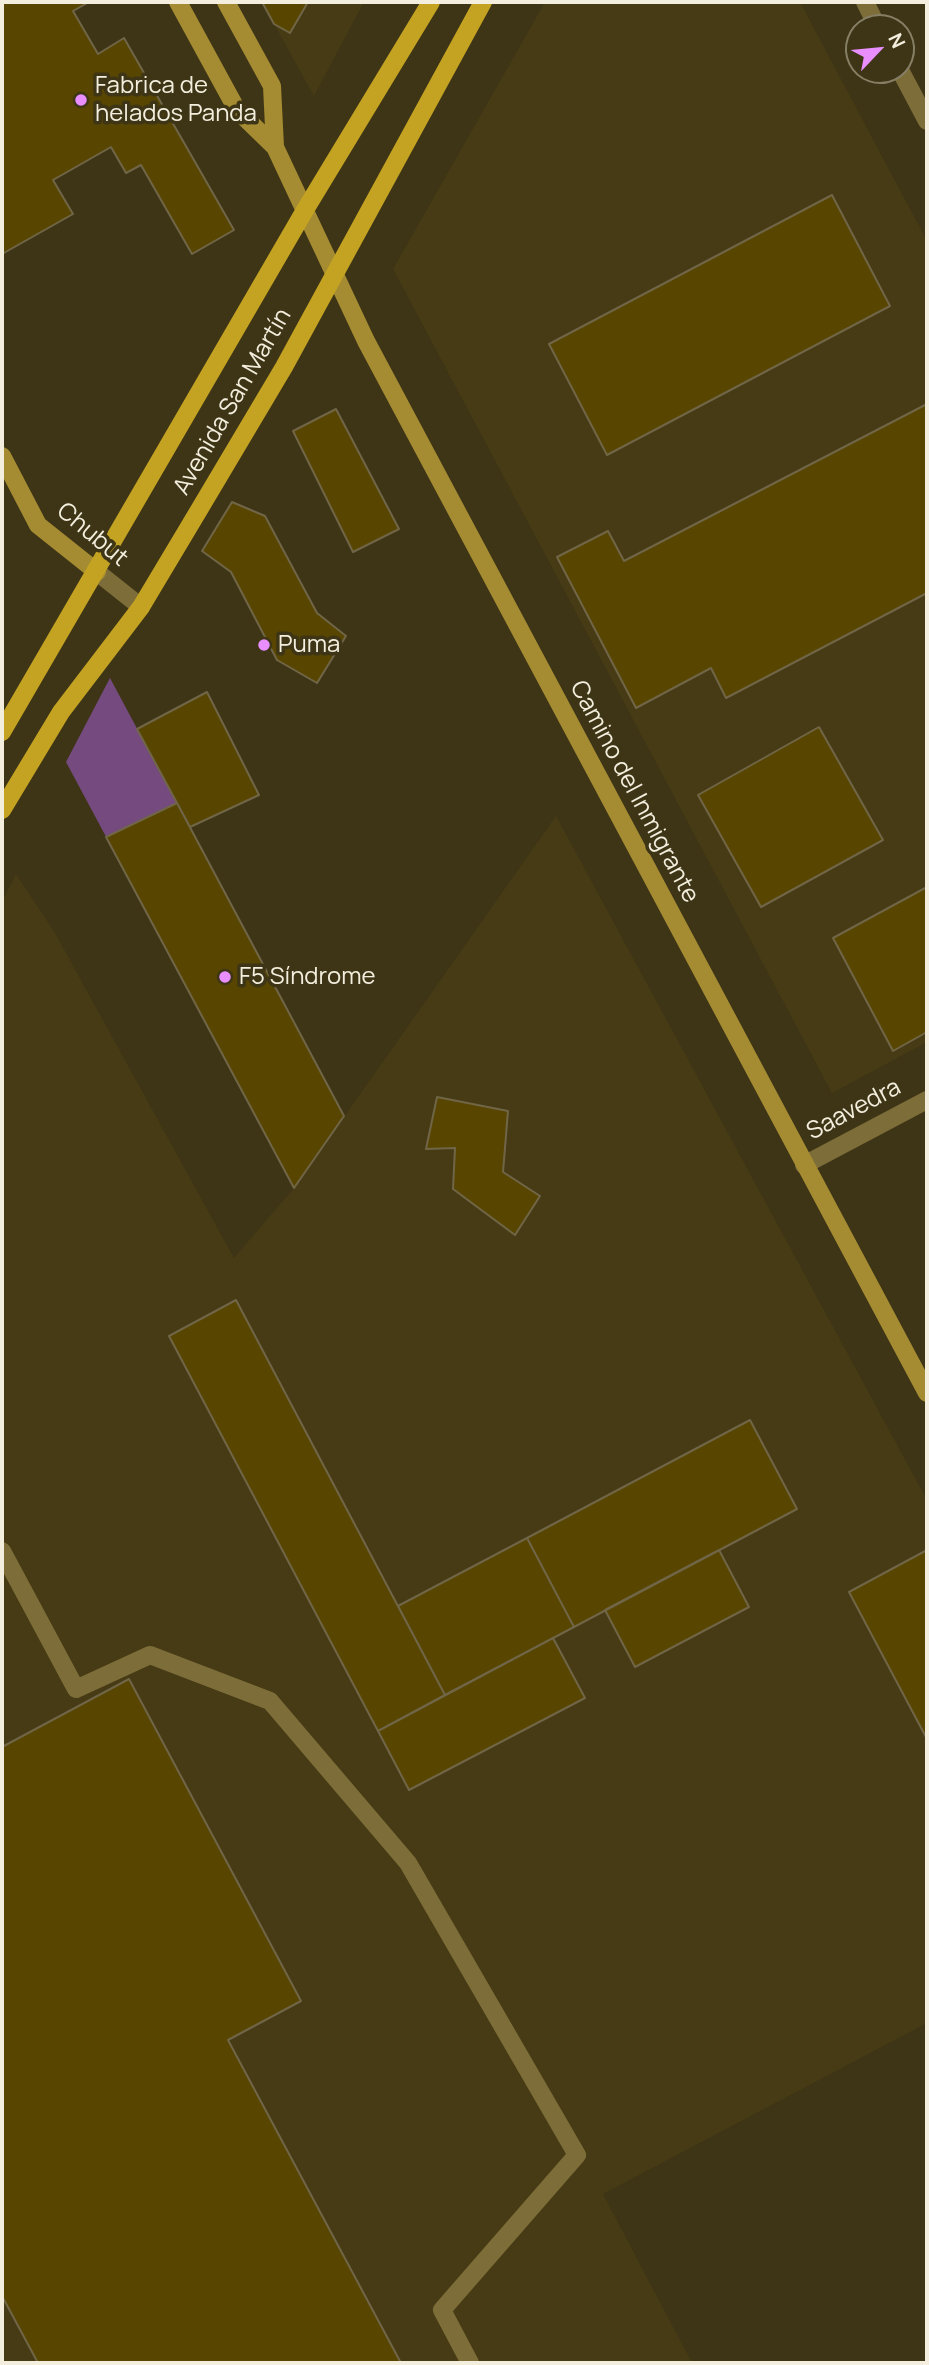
<!DOCTYPE html>
<meta charset="utf-8">
<style>
body{margin:0}
#map{position:relative;width:929px;height:2365px;overflow:hidden;background:#3e3516;font-family:Manrope,sans-serif}
canvas{display:block}
.frame{position:absolute;inset:0;border:4px solid #f3eedd;pointer-events:none}
.north{position:absolute;left:845px;top:14px;width:70px;height:70px;box-sizing:border-box;background:#3e3516;border:2px solid #867f66;border-radius:50%;rotate:64deg;font-size:19px;font-weight:700;line-height:28px;text-align:center;color:#f3eedd}
.north::after{content:'';display:block;margin:auto;width:24px;height:32px;background:#e88eff;clip-path:polygon(50% 0,100% 100%,50% 72%,0 100%)}
</style>
<div id="map">
<canvas width="929" height="2365"></canvas>
<div class="frame"></div>
<div class="north">N</div>
</div>
<script>
const c = document.querySelector('canvas').getContext('2d');
c.lineJoin = 'round';
function fill(path, color) {
  c.fillStyle = color;
  c.fill(path, 'evenodd');
}
function poly(rows) {
  const path = new Path2D();
  for (const r of rows) {
    path.moveTo(r[0], r[1]);
    for (let i = 2; i < r.length; i += 2) path.lineTo(r[i], r[i + 1]);
  }
  return path;
}
function stroke(path, color, width, dash) {
  c.strokeStyle = color;
  c.lineWidth = width;
  c.lineCap = dash ? 'butt' : 'round';
  c.setLineDash(dash || []);
  c.stroke(path);
}
function label(font, color, halo, rows, align = 'center') {
  c.font = font + ' Manrope,sans-serif';
  c.lineWidth = 7;
  c.setLineDash([]);
  c.textBaseline = 'middle';
  c.strokeStyle = halo;
  c.fillStyle = color;
  for (const [text, x, y, turn = 0] of rows) {
    c.save();
    c.translate(x, y);
    c.rotate((+turn || 0) * Math.PI / 180);
    c.textAlign = isNaN(turn) ? turn : align;
    if (halo) c.strokeText(text, 0, 0);
    c.fillText(text, 0, 0);
    c.restore();
  }
}
const built = poly([
 [262,2,364,2,314,96,274,24],
 [545,2,800,2,927,241,927,1042,832,1093,393,269],
 [556,816,927,1500,927,2023,603,2194,692,2363,2,2363,2,902,16,874,55,933,234,1258,294,1188]
]);
const green = poly([
 [110,678,344,1116,294,1188,66,762]
]);
const building = poly([
 [2,2,89,2,73,11,98,54,124,38,234,230,192,254,141,165,126,173,111,147,53,180,73,214,2,254,2,2],
 [262,2,308,2,290,33,274,24,262,2],
 [832,195,890,306,607,455,549,344,832,195],
 [927,404,927,593,726,698,711,668,636,708,557,557,608,531,624,561,927,404],
 [336,409,399,529,353,552,293,431,336,409],
 [232,502,265,516,317,613,346,636,317,683,277,660,231,572,202,551,232,502],
 [207,692,259,795,190,827,137,729,207,692],
 [819,727,883,840,761,907,698,795,819,727],
 [177,803,344,1116,294,1188,106,837,177,803],
 [927,887,927,1032,893,1051,833,938,927,887],
 [437,1097,508,1111,503,1172,540,1196,515,1235,453,1189,455,1148,426,1149,437,1097],
 [236,1300,445,1695,378,1731,169,1336,236,1300],
 [750,1420,797,1509,574,1627,527,1538,750,1420],
 [527,1538,574,1627,445,1695,398,1606,527,1538],
 [719,1550,749,1607,635,1667,605,1610,719,1550],
 [927,1550,927,1739,849,1592,927,1550],
 [553,1638,585,1698,409,1790,378,1731,553,1638],
 [129,1679,301,2001,228,2040,401,2363,38,2363,2,2296,2,1747,129,1679]
]);
const lane = poly([
 [2,1551,76,1689,150,1655,270,1701,408,1863,577,2155,442,2310,470,2363]
]);
const street = poly([
 [865,2,878,28],
 [900,70,927,121],
 [97,572,141,607],
 [804,1165,927,1100]
]);
const secondary = poly([
 [178,2,237,110,275,147,366,341,927,1393],
 [226,2,272,86,275,147],
 [2,456,38,525,97,572]
]);
const primary = poly([
 [2,732,305,210,431,2],
 [2,810,61,712,141,607,199,510,284,367,483,2]
]);
const markers = [
 [81,100,7,"#e88eff"],
 [264,645,7,"#e88eff"],
 [225,977,7,"#e88eff"]
];
const poiNames = [
 ["Fabrica de",95,86],
 ["helados Panda",95,114],
 ["Puma",278,645],
 ["F5 Síndrome",239,977]
];
const streetNames = [
 ["Avenida San Martín",233,402,-60],
 ["Chubut",92,535,40],
 ["Camino del Inmigrante",634,792,62],
 ["Saavedra",854,1110,-28]
];
fill(built, '#463b14');
fill(green, '#754b7f');
fill(building, '#584600');
stroke(building, '#706647', 2);
stroke(lane, '#7d6d39', 18);
stroke(street, '#7d6d39', 18);
stroke(secondary, '#a58c32', 18);
stroke(primary, '#c4a322', 18);
for (const [x, y, r, color] of markers) {
  const dot = new Path2D();
  dot.arc(x, y, r, 0, 2 * Math.PI);
  c.fillStyle = color;
  c.fill(dot);
  stroke(dot, '#3e3516', 2.5);
}
label('24px', '#f3eedd', '#3e3516', poiNames, 'left');
label('24px', '#f3eedd', '#3e3516', streetNames);
</script>
